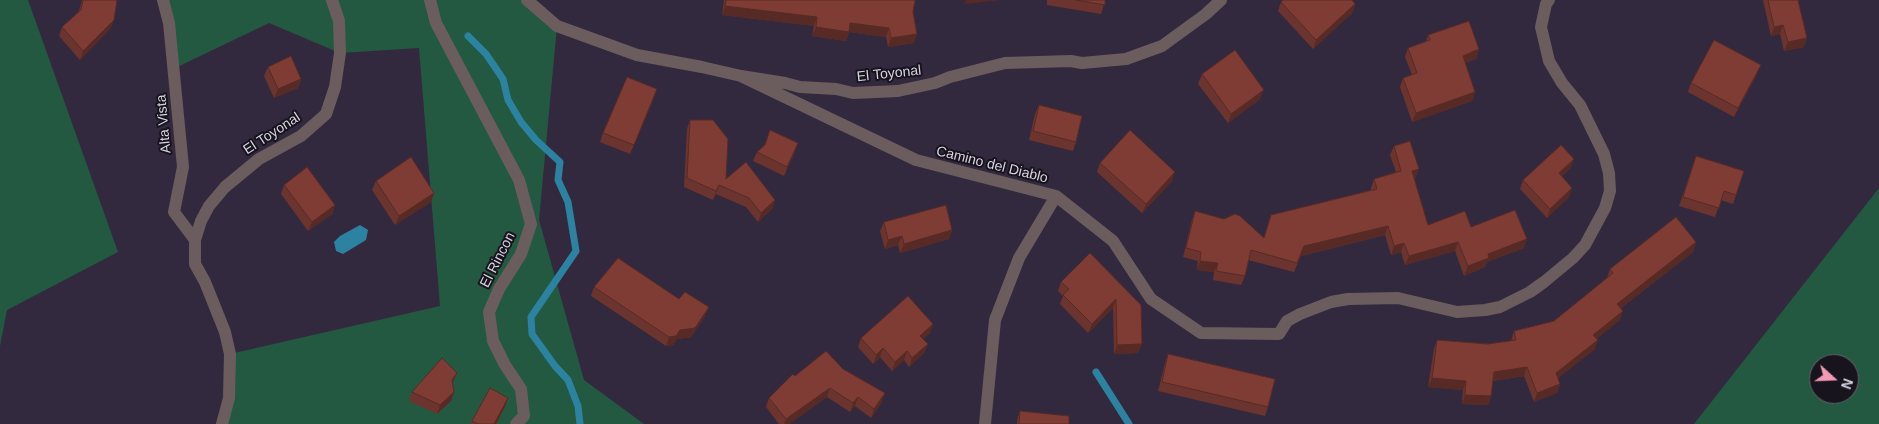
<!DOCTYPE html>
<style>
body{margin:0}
#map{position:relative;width:1879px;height:424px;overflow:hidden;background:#33293f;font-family:Helvetica,sans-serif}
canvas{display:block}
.north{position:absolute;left:1809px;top:354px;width:50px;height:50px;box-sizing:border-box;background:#18141e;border:1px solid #64606c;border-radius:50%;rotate:110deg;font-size:14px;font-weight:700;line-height:20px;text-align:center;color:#d7d2e0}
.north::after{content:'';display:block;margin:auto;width:18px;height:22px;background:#f19ab4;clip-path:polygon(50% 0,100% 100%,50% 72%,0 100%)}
</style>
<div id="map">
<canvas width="1879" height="424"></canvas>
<div class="north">N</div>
</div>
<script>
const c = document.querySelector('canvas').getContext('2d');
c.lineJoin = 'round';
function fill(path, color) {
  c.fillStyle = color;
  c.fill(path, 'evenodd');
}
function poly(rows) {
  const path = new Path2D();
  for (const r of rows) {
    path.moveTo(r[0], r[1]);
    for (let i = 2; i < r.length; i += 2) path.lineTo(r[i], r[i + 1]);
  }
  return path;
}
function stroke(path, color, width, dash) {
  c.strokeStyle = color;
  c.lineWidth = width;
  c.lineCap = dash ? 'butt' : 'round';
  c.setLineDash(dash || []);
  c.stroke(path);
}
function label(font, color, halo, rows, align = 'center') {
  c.font = font + ' Helvetica,sans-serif';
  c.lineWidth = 4;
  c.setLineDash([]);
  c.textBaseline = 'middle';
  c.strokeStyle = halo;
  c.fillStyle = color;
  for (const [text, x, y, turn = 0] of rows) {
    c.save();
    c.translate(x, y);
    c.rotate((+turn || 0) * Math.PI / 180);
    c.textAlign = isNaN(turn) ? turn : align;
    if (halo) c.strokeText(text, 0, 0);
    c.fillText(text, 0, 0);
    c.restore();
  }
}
const green = poly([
 [0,0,28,0,118,252,7,310,0,346],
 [163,0,527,0,557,26,539,220,584,380,644,424,222,424,230,354,440,306,419,48,340,53,269,23,173,69],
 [1879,188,1879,424,1694,424],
 [1819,364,1849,364,1849,394,1819,394]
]);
const water = poly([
 [360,225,368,230,366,240,343,254,336,251,334,242,340,236]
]);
const stream = poly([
 [468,36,486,54,503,79,508,100,521,122,536,140,560,162,558,180,568,202,576,251,531,317,532,334,555,366,568,380,578,406,580,424],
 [1096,372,1129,424]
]);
const minor = poly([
 [163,0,169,23,183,167,174,212,195,240],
 [430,0,436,23,519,180,531,224,521,254,499,289,489,312,493,341,505,365,521,389,524,416,516,424],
 [527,0,557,26,637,55,702,67,741,76,785,83,800,87,836,89,853,93,898,91,935,83,950,77,1005,63,1071,61,1082,63,1126,59,1162,46,1206,14,1221,0],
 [741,76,916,160,1056,196,1113,241,1151,299,1201,333,1279,334,1287,321,1300,314,1331,302,1348,299,1398,298,1457,312,1485,310,1500,307,1530,292,1544,282,1573,258,1585,245,1605,208,1610,191,1609,173,1604,154,1580,105,1562,83,1549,61,1541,27,1546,4,1549,0],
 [222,424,229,398,230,354,225,332,205,282,195,264,195,240,201,221,209,206,225,187,259,159,301,136,326,114,335,87,340,53,339,21,332,0],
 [985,424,995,320,1019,258,1056,196]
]);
const wall = poly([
 [82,0,117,0,114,20,110,29,80,60,59,36,62,27,79,11],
 [724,0,915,0,913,12,914,43,888,47,886,37,849,32,846,41,812,36,814,26,722,15],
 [1047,0,1105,0,1101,14,1047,5],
 [1763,0,1798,0,1804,47,1784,51,1780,34,1771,36],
 [1281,2,1355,4,1352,13,1313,49,1278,11],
 [1428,35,1479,49,1476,59,1465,63,1475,92,1472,101,1412,122,1400,87,1403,78,1412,75,1405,57,1408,48,1426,41],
 [268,67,301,79,298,88,274,98,264,76],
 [1202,74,1260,99,1228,123,1198,84],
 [1757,74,1734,117,1688,92,1691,83],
 [654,98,630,154,600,142,603,133],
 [1039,105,1076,142,1073,151,1029,140,1035,114],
 [690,120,726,179,775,200,772,209,758,222,746,207,716,194,713,200,684,187,687,129],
 [764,145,795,152,784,176,753,161,757,152],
 [1394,146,1419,169,1415,178,1414,178,1428,225,1471,227,1524,248,1487,262,1485,267,1464,276,1455,251,1405,265,1401,252,1391,255,1385,235,1301,256,1294,272,1248,260,1245,276,1241,285,1213,280,1214,272,1197,270,1198,261,1183,257,1192,220,1195,211,1264,237,1271,215,1371,190,1371,188,1374,179,1396,172,1390,155],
 [1696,156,1736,195,1733,204,1721,200,1715,217,1679,206],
 [1574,159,1570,168,1562,176,1569,197,1547,218,1520,189,1523,180],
 [1100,163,1172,181,1142,213,1097,172],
 [376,181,431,202,395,225,372,190],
 [284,185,335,205,332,214,308,231,281,194],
 [884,222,952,230,949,239,900,253,898,245,885,249,880,231],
 [1696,242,1693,252,1621,308,1620,320,1596,339,1595,349,1558,378,1560,384,1557,393,1534,402,1524,376,1493,381,1491,396,1488,405,1462,404,1463,390,1428,387,1434,349,1437,340,1488,344,1511,341,1514,331,1554,321,1607,278,1610,269],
 [1090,253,1142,344,1138,353,1114,354,1113,308,1088,333,1060,304,1063,296,1058,291,1061,282],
 [594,287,679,299,705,316,691,337,677,339,673,345,666,346,591,296],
 [930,333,923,339,928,344,924,353,909,367,904,360,892,371,880,357,873,364,858,347,861,338],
 [1168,354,1268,407,1265,416,1158,391,1165,363],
 [843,369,882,402,871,418,855,406,850,412,827,397,789,424,779,424,766,407,769,398,795,376],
 [453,382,452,383,454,392,451,401,437,414,409,401,412,392],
 [505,407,496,424,470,424,472,421],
 [1020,411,1069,424,1017,424,1017,420]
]);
const shadedWall = poly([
 [966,0,1001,0,964,4],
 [1355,4,1352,13,1313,49,1316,40],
 [725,6,817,17,814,26,722,15],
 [114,20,110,29,80,60,83,51],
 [850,23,889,28,886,37,849,32,846,41,812,36,816,27],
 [1783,25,1780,34,1771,36,1774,27],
 [917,34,914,43,888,47,891,38],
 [1807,38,1804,47,1784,51,1788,42],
 [1479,49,1476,59,1459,65,1463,56],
 [1761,65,1757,74,1734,117,1738,108],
 [301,79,298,88,274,98,278,89],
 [1264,90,1260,99,1228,123,1231,114],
 [1475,92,1472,101,1412,122,1416,113],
 [798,143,795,152,784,176,787,167],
 [1574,159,1570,168,1555,182,1559,173],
 [1419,169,1415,178,1408,180,1412,171],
 [1175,172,1172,181,1142,213,1146,204],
 [719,185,716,194,713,200,716,191],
 [1572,188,1569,197,1547,218,1550,209],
 [434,193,431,202,395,225,399,216],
 [775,200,772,209,758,222,761,213],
 [335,205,332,214,308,231,312,222],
 [1388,226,1385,235,1301,256,1294,272,1304,246],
 [952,230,949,239,900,253,904,244],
 [902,236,898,245,885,249,888,240],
 [1527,239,1524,248,1487,262,1485,267,1464,276,1468,266,1488,254],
 [1458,242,1455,251,1405,265,1409,256],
 [1696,242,1693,252,1614,313,1617,304],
 [1404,243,1401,252,1391,255,1394,246],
 [1200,261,1218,263,1214,272,1197,270],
 [1116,299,1113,308,1088,333,1092,324],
 [709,307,705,316,691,337,677,339,673,345,666,346,669,337,680,330],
 [1623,311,1620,320,1590,344,1593,335],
 [933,324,930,333,916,345,920,336],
 [1598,340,1595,349,1553,382,1556,373],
 [928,344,924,353,909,367,912,358],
 [1142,344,1138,353,1114,354,1117,345],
 [883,348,880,357,873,364,876,355],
 [907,351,904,360,892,371,895,362],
 [1527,367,1524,376,1491,381,1494,372],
 [457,373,453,382,448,389,452,380],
 [1432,378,1466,381,1463,390,1428,387],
 [1560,384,1557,393,1534,402,1537,393],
 [830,388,827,397,789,424,784,424,786,419],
 [454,392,451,401,437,414,440,405],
 [885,393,882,402,871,418,874,409],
 [1465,395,1491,396,1488,405,1462,404],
 [858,397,855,406,850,412,853,403],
 [508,398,505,407,496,424,494,424]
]);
const building = poly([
 [83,0,117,0,114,20,83,51,62,27,81,10,83,0],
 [726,0,915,0,913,12,917,34,891,38,889,28,850,23,849,32,816,27,817,17,725,6,726,0],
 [1076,0,1105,0,1105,5,1076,0],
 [1283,0,1352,0,1355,4,1316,40,1281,2,1283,0],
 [1768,0,1798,0,1807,38,1788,42,1783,25,1774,27,1768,0],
 [1469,21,1479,49,1463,56,1475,92,1416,113,1403,78,1417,73,1408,48,1430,40,1428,35,1469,21],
 [1714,40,1761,65,1738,108,1691,83,1714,40],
 [1235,50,1264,90,1231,114,1202,74,1235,50],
 [291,56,301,79,278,89,268,67,291,56],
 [627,77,657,89,634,145,603,133,627,77],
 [1039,105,1082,116,1076,142,1033,131,1039,105],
 [690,120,713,120,728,139,726,179,746,162,775,200,761,213,749,198,719,185,716,191,687,178,690,120],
 [770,130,798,143,787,167,757,152,765,145,770,130],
 [1130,130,1175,172,1146,204,1100,163,1130,130],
 [1410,141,1419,169,1412,171,1428,225,1465,211,1471,227,1515,210,1527,239,1488,254,1489,258,1468,266,1458,242,1409,256,1404,243,1394,246,1388,226,1304,246,1297,263,1251,250,1245,276,1216,271,1218,263,1200,261,1201,252,1186,248,1195,211,1224,219,1235,214,1240,216,1264,238,1271,215,1377,189,1374,179,1401,171,1394,146,1410,141],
 [1561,145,1574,159,1559,173,1572,188,1550,209,1523,180,1561,145],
 [1696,156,1744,171,1736,195,1724,191,1719,208,1683,197,1696,156],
 [411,157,434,193,399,216,376,181,411,157],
 [307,167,335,205,312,222,284,185,307,167],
 [946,205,952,230,904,244,902,236,888,240,884,222,946,205],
 [1676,217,1696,242,1617,304,1623,311,1593,335,1598,340,1556,373,1560,384,1537,393,1527,367,1494,372,1491,396,1465,395,1466,381,1432,378,1437,340,1488,344,1516,340,1514,331,1554,321,1613,273,1610,269,1676,217],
 [1090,253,1141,305,1142,344,1117,345,1116,299,1092,324,1063,295,1069,289,1061,282,1090,253],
 [618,258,679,299,685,292,709,307,695,328,680,330,676,336,669,337,594,287,618,258],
 [908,296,933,324,920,336,928,344,912,358,907,351,895,362,883,348,876,355,861,338,908,296],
 [826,351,843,369,885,393,874,409,858,397,853,403,830,388,786,419,769,398,793,374,795,376,826,351],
 [1168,354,1275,379,1268,407,1162,382,1168,354],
 [442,358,457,373,452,380,454,392,440,405,412,392,442,358],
 [490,388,508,398,494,424,478,424,472,421,490,388],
 [1020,411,1069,416,1069,424,1019,424,1020,411]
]);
const streetNames = [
 ["El Toyonal",889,74,-6],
 ["Alta Vista",164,124,-95],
 ["El Toyonal",272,134,-33],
 ["Camino del Diablo",992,165,14],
 ["El Rincon",498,260,-63]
];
fill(green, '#235940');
fill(water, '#2c82a1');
stroke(stream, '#2c82a1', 7);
stroke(minor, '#6b5d5d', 12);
fill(wall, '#6c342e');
fill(shadedWall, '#582a25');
fill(building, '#7e3c35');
stroke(building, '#582a25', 1);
label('14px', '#d7d2e0', '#18141e', streetNames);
</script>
